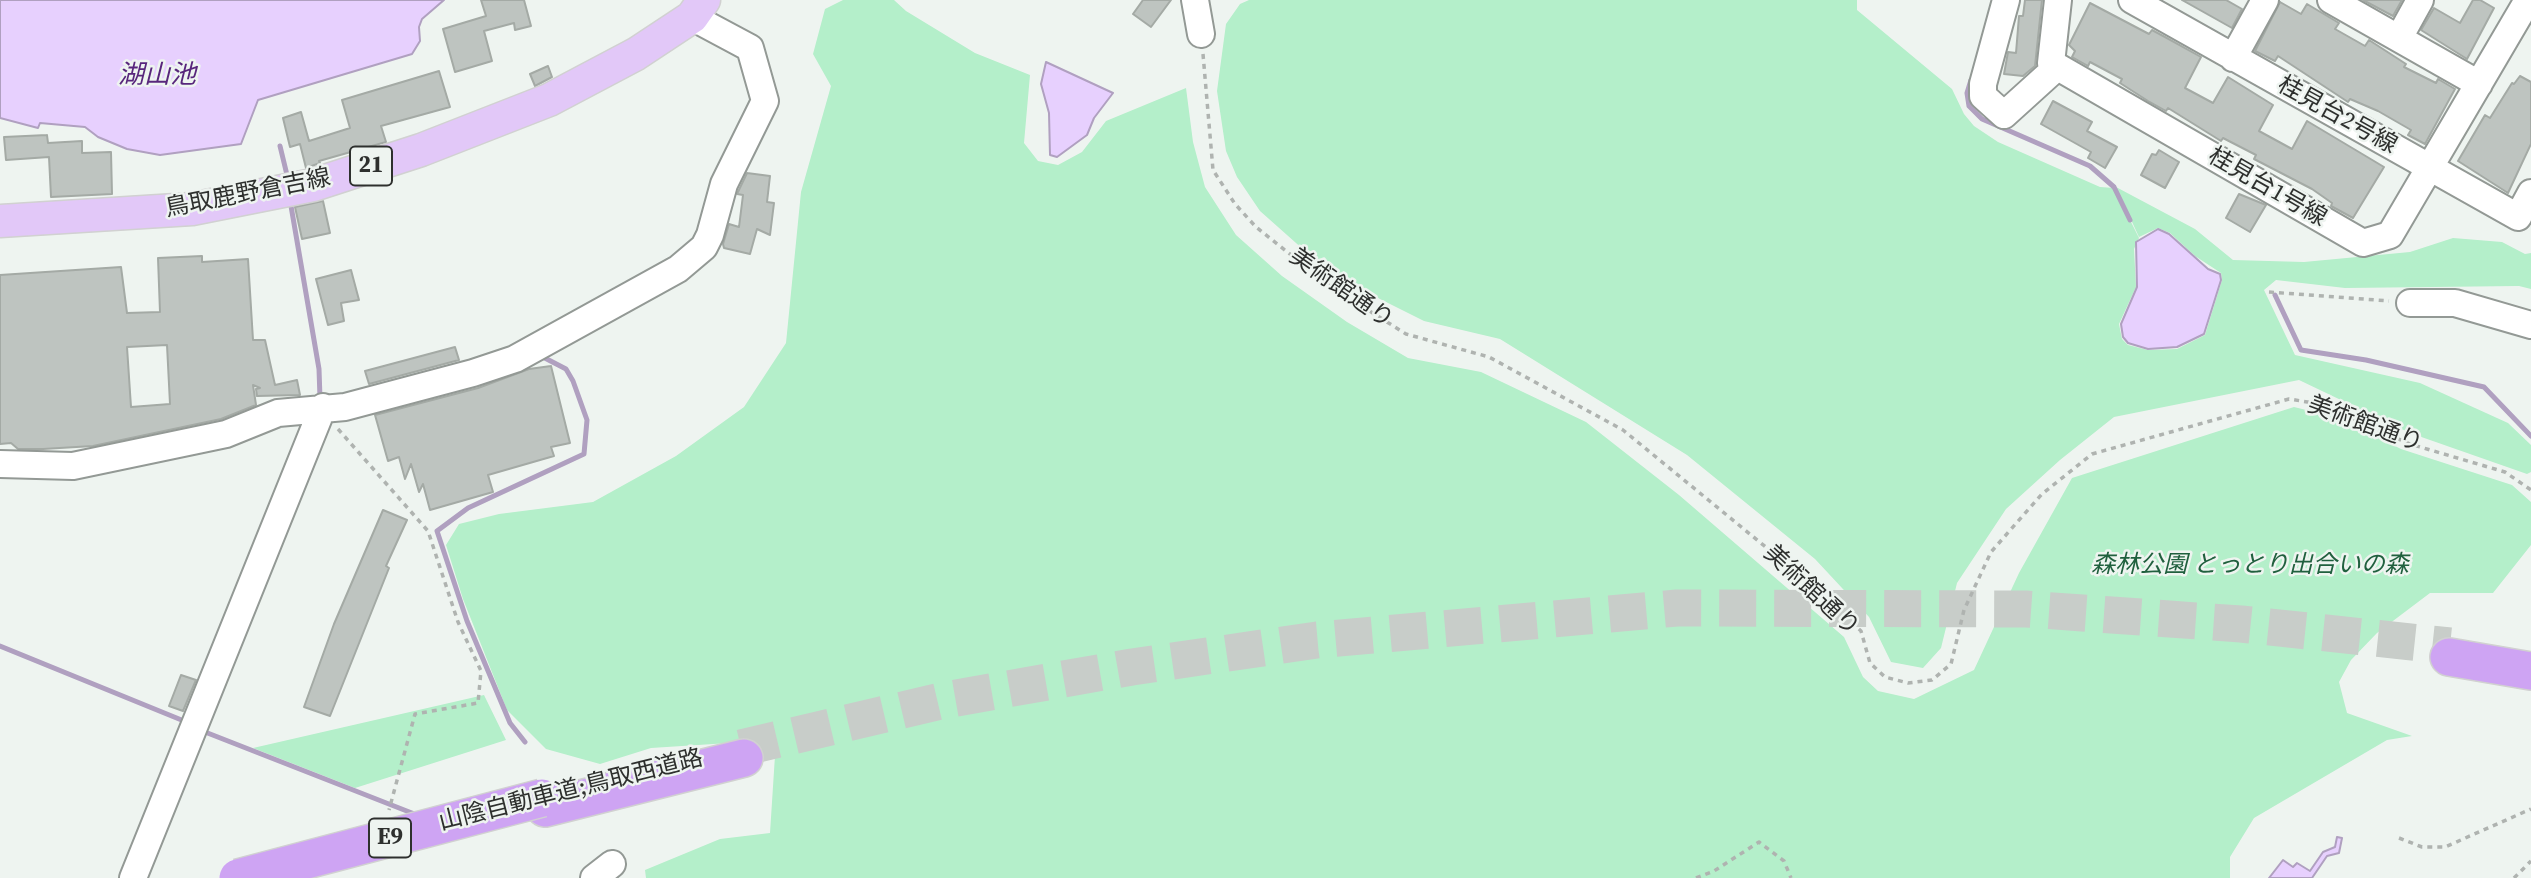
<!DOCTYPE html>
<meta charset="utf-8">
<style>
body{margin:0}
canvas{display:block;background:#eef4f0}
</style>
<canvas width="2531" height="878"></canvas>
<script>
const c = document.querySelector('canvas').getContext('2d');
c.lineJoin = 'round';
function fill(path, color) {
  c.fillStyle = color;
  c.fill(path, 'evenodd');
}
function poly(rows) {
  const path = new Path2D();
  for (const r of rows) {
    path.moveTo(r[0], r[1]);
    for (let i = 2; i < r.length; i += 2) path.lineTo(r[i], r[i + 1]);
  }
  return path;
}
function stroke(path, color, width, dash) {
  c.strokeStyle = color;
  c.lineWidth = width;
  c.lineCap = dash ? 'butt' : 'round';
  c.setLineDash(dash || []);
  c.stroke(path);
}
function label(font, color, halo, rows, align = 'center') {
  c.font = font + ' "Source Serif 4","Noto Sans JP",serif';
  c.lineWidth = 5;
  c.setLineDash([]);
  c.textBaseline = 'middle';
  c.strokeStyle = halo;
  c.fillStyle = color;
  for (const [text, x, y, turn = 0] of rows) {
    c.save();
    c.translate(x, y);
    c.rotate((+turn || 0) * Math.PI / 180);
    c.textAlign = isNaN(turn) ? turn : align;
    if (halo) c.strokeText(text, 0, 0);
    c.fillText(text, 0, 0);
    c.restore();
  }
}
const green = poly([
 [843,0,894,0,906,11,975,53,1030,75,1024,143,1038,161,1058,165,1082,152,1106,121,1186,88,1193,142,1205,187,1236,235,1282,276,1347,322,1408,358,1481,372,1586,422,1679,495,1844,637,1863,677,1878,691,1914,699,1974,670,2019,573,2072,478,2294,407,2339,418,2401,449,2512,485,2531,502,2531,545,2493,593,2430,593,2377,633,2351,660,2339,682,2347,713,2412,736,2387,740,2254,818,2230,857,2230,878,646,878,645,870,720,839,770,833,776,740,651,748,600,764,546,749,507,710,463,599,446,545,459,524,499,514,593,502,676,456,744,407,786,343,801,192,831,86,813,54,825,9],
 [1249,0,1857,0,1857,10,1952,89,1964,114,1974,126,1998,142,2100,187,2114,188,2139,238,2134,249,2136,287,2119,324,2122,339,2128,345,2148,350,2177,349,2205,335,2222,280,2221,273,2195,256,2170,233,2158,228,2139,237,2116,187,2195,229,2233,260,2304,262,2410,252,2453,238,2502,242,2525,254,2531,253,2531,289,2519,286,2345,288,2276,280,2264,290,2295,355,2420,383,2508,423,2531,445,2531,472,2527,474,2410,433,2299,380,2114,417,2060,460,2006,509,1957,583,1941,648,1923,668,1891,662,1869,617,1815,559,1687,455,1500,339,1424,321,1372,295,1314,259,1260,211,1237,177,1226,151,1217,91,1226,24,1240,4],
 [484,695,506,740,355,788,253,748]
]);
const water = poly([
 [0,0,444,0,422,19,419,27,420,41,412,54,258,100,241,144,160,155,127,149,98,137,85,127,40,123,38,128,0,118,0,0],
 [1046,62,1113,93,1094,118,1087,135,1057,157,1050,155,1049,113,1041,84,1046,62],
 [2158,229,2169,234,2208,269,2220,274,2221,280,2204,334,2177,347,2148,349,2128,343,2123,337,2121,324,2137,287,2136,242,2158,229],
 [2337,837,2342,838,2339,853,2327,856,2312,878,2269,878,2283,860,2293,867,2297,863,2310,871,2323,852,2335,847,2337,837]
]);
const stream = poly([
 [1971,80,1967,93,1969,106,1982,119,2090,166,2114,187,2130,220],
 [280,146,287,175],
 [291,206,319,369,320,398],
 [2275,295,2301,350,2366,360,2484,387,2531,436],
 [0,646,184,721],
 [205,732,417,815],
 [525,742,510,723,467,621,437,531,468,508,584,454,587,420,573,381,566,369,539,355]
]);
const building = poly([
 [481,0,524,0,531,26,515,30,514,23,484,31,492,61,455,72,443,29,486,16,481,0],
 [1143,0,1171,0,1151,27,1133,14,1143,0],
 [2025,0,2042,0,2035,66,2023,76,2004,74,2008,52,2016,53,2019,16,2023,16,2025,0],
 [2182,0,2226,0,2242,9,2232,28,2182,0],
 [2363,0,2402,0,2393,16,2363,0],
 [2473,0,2480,0,2494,8,2467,59,2421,30,2434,8,2460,23,2473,0],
 [2280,2,2301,14,2307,4,2339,23,2335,29,2365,46,2369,40,2406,64,2404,67,2436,83,2438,79,2455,89,2425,144,2408,135,2411,130,2378,111,2350,99,2348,102,2278,56,2275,61,2255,51,2280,2],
 [2090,3,2149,34,2152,30,2165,37,2201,57,2185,88,2213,103,2228,77,2273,105,2259,131,2292,149,2307,121,2384,167,2353,218,2331,206,2332,203,2312,189,2254,159,2256,155,2223,138,2221,141,2168,108,2166,111,2148,101,2120,83,2122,79,2090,62,2088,66,2072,57,2075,51,2069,45,2090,3],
 [548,66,552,77,535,86,530,74,548,66],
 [439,71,450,107,381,126,386,142,319,161,320,163,306,168,300,144,290,147,283,118,301,112,309,141,350,128,342,100,439,71],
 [2520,76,2531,82,2531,144,2508,193,2458,161,2485,115,2490,118,2512,83,2514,84,2520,76],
 [2053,101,2092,122,2087,131,2117,147,2105,168,2088,158,2091,152,2041,124,2053,101],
 [47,135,48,143,82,141,82,153,111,152,112,194,51,197,49,157,6,160,4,137,47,135],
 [2159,150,2179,162,2165,188,2141,175,2152,154,2156,155,2159,150],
 [747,173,770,176,767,202,774,203,770,235,757,229,750,254,724,248,723,244,729,224,739,227,743,195,737,194,747,173],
 [2239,194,2266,205,2250,232,2226,218,2239,194],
 [323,201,330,233,302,239,295,207,323,201],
 [202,256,202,262,248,259,253,340,265,340,275,385,297,380,300,395,257,396,256,389,260,388,253,385,256,405,221,419,93,446,43,449,18,449,11,443,0,444,0,275,121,267,127,313,160,312,158,258,202,256],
 [167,345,170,404,131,407,127,347,167,345],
 [351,270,359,300,341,303,344,321,328,325,316,279,351,270],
 [455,347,459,360,369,384,365,371,455,347],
 [551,366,570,443,551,447,554,456,488,475,493,492,430,510,423,484,419,492,411,464,405,479,399,457,388,461,375,415,478,388,529,369,551,366],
 [383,510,407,520,386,566,389,568,330,716,304,707,334,624,383,510],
 [181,675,196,680,183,711,169,706,181,675]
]);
const highwayTunnel = poly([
 [741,748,945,700,1132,667,1317,640,1677,608,2026,609,2241,624,2450,646]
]);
const path = poly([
 [1203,54,1213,170,1235,204,1256,227,1330,286,1406,334,1489,357,1623,430,1784,562,1861,631,1870,663,1885,677,1908,683,1932,680,1951,664,1964,610,1991,552,2042,494,2092,454,2289,399,2320,404,2410,444,2505,472,2531,490],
 [2269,292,2389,301],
 [338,429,428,531,458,622,481,671,478,703,415,714,389,810],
 [2399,838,2422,847,2445,847,2531,809],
 [1696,878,1714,871,1759,842,1784,861,1791,878],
 [2514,878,2531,861]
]);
const minor = poly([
 [1195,0,1201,34],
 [2006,0,1983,84,1983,96,2004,115,2057,67],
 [2058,0,2051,63,2363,243,2390,235,2528,0],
 [2132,0,2518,217,2531,193],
 [2331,0,2479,84],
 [2399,38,2420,0],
 [2233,58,2265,0],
 [2410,303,2455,303,2531,325],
 [0,464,73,466,226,434,278,413,345,407,473,373,515,359,678,269,704,247,710,235,724,184,765,101,750,48,692,17],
 [133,878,323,407],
 [594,878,612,864]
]);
const major = poly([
 [0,221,192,209,313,185,421,150,549,100,636,54,692,17,704,0]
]);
const highway = poly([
 [2449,657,2531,671],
 [545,808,744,758]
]);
const highwayBridge = poly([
 [238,878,542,798]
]);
const shields = [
 [371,166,42],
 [390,838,42]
];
const shieldNames = [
 ["21",371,166],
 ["E9",390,838]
];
const streetNames = [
 ["桂見台2号線",2337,116,29],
 ["桂見台1号線",2267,188,30],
 ["鳥取鹿野倉吉線",248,194,-11],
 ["美術館通り",1341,289,35],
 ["美術館通り",2365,425,20],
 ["美術館通り",1811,591,43],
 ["山陰自動車道;鳥取西道路",571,791,-14]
];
const parkNames = [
 ["森林公園 とっとり出合いの森",2250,566]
];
const waterNames = [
 ["湖山池",157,76]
];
fill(green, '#b4efca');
fill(water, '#e7d0fe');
stroke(water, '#b0a0c0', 2);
stroke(stream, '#b0a0c0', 5);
fill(building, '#bec4c0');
stroke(building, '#a4aaa5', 2);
stroke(highwayTunnel, '#c8cdc9', 37, [37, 18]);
stroke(minor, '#939995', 30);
stroke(major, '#d1d1d1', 35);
stroke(highway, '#d1d1d1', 40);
stroke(path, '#afb3b0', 3.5, [5, 5]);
stroke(minor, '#fff', 26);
stroke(major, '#e2c8f8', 32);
stroke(highway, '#cea4f3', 37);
stroke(highwayBridge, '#d1d1d1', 40, []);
stroke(highwayBridge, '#cea4f3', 37);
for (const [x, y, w] of shields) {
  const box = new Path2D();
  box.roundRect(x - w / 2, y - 19.5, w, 39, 5);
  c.fillStyle = '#eef4f0';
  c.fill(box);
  stroke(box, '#2e302e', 2);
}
label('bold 23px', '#2e302e', null, shieldNames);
label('24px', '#2e302e', '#eef4f0', streetNames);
label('italic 24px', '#20603e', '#eef4f0', parkNames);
label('italic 26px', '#58267c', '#eef4f0', waterNames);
</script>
